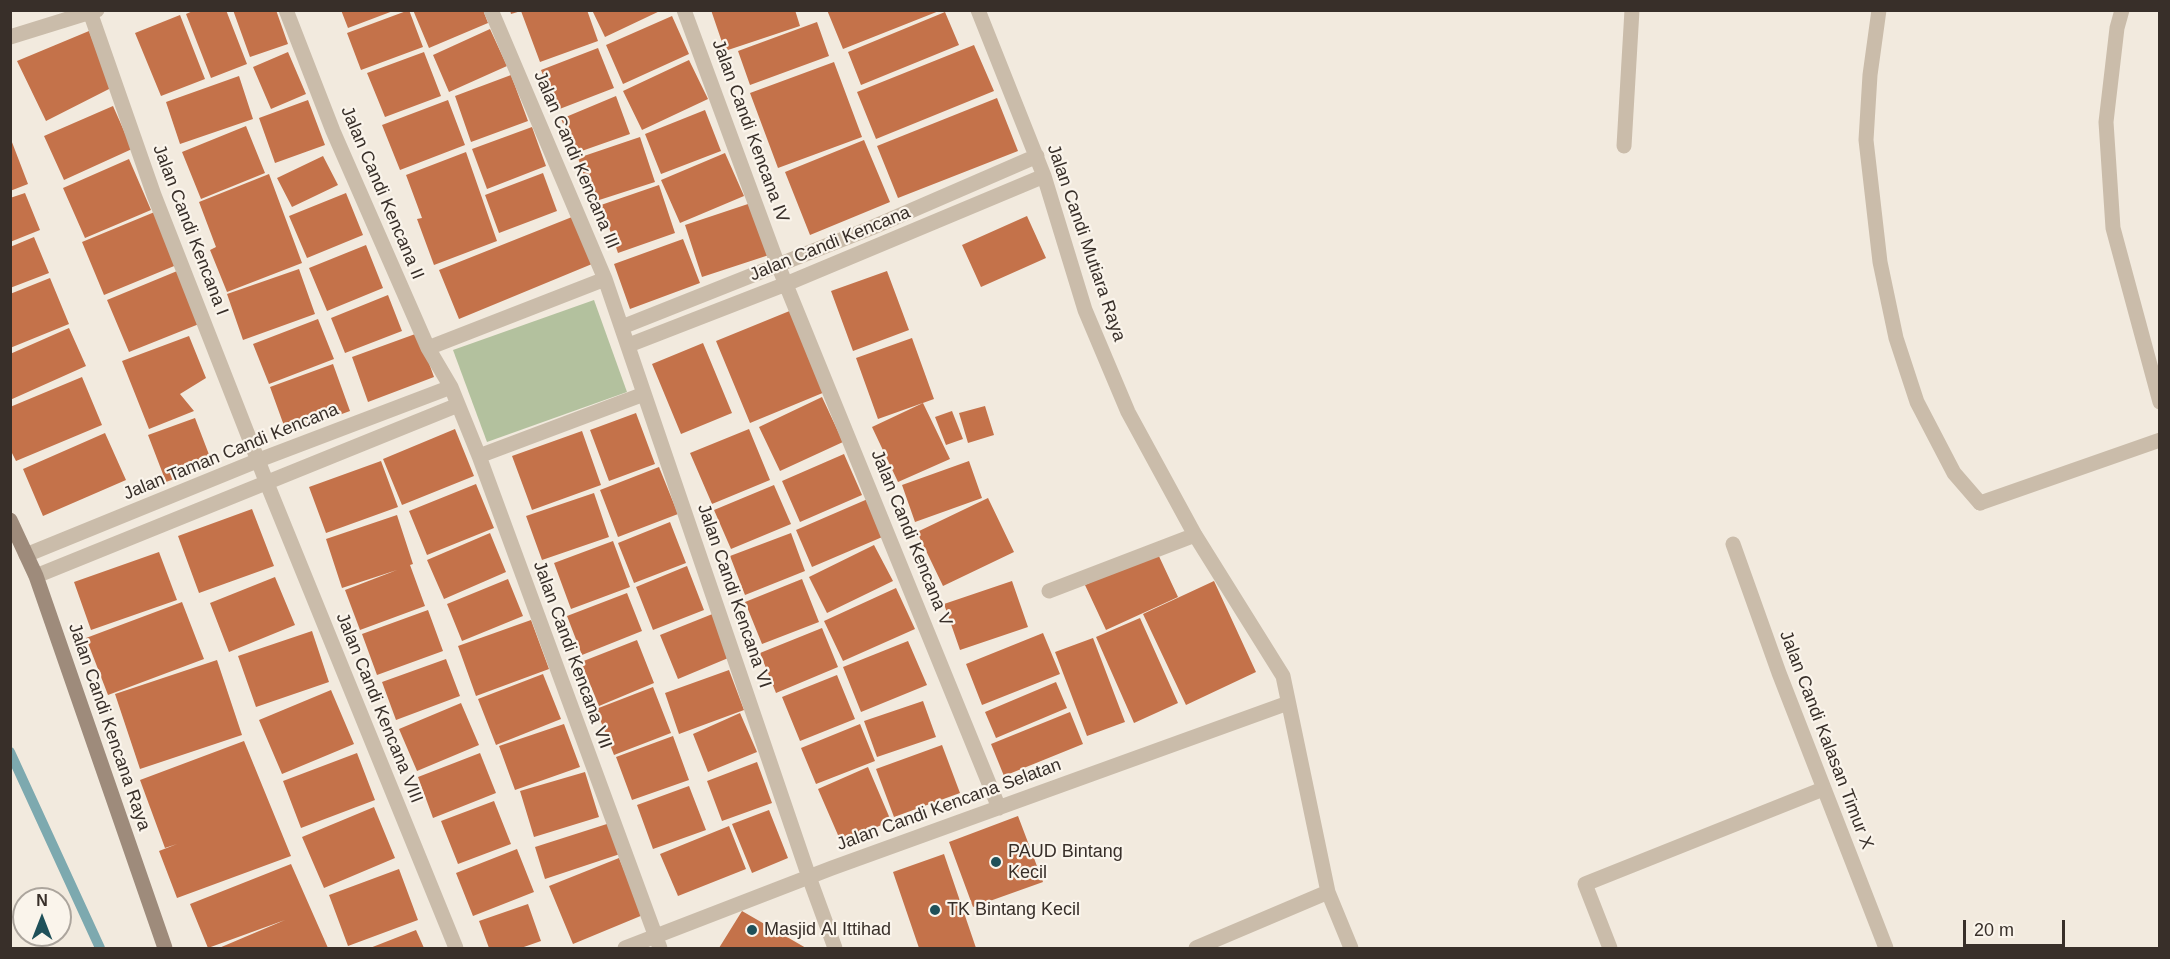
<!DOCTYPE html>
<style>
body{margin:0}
#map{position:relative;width:2170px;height:959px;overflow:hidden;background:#f2eade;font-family:Helvetica,sans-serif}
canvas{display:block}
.frame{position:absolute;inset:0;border:12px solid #382f29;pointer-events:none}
.north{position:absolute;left:12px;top:887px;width:60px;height:60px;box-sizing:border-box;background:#faf4eb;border:2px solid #aca59d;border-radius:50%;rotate:0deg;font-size:16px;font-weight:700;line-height:24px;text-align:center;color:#382f29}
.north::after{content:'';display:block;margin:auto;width:21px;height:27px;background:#1f5059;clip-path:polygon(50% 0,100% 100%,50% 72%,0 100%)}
.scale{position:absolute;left:1963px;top:920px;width:102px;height:27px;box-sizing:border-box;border:3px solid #382f29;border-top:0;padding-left:8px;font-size:18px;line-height:21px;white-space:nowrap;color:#382f29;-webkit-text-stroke:4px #faf4eb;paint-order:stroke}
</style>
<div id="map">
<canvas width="2170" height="959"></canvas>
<div class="frame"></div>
<div class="north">N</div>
<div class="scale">20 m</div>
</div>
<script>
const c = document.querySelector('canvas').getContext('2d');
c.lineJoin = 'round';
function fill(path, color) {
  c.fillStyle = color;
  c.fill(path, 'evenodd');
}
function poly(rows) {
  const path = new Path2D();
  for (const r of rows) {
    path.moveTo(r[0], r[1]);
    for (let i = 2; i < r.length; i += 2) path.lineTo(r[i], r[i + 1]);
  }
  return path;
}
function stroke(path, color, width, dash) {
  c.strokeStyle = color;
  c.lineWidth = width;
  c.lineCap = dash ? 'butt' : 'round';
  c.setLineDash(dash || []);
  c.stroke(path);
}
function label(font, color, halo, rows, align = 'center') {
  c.font = font + ' Helvetica,sans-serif';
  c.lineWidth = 4.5;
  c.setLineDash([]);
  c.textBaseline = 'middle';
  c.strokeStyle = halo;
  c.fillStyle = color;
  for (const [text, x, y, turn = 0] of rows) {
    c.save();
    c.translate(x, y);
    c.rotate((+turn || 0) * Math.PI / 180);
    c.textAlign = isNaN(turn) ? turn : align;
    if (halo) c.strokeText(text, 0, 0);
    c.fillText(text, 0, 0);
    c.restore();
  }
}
const green = poly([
 [594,300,627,392,487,442,453,350]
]);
const stream = poly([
 [10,752,100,948]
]);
const building = poly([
 [195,10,226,10,247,64,211,78,186,14],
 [233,10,276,10,288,44,250,57],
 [341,10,393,10,393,11,348,28],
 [409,10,423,47,361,70,347,33],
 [413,10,483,10,488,23,429,48],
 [510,10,587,10,598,41,540,62,521,11,511,14],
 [592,10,662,10,605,37],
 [711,10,795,10,800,26,725,51],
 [827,10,939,10,939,11,843,49],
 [945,12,959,45,861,85,848,52],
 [180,15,205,79,161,96,135,33],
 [672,16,689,54,623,84,606,45],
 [817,22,829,56,750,85,738,51],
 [490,29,507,66,449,92,433,55],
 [89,31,111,88,46,121,17,61],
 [974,45,994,91,876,139,857,92],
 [598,48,614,88,557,110,541,70],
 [288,52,306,94,271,109,253,67],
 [424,52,441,96,385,117,367,73],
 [689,60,708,99,642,130,623,91],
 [834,62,862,137,778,168,750,93],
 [511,75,528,121,471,142,455,96],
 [239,76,253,119,180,144,166,102],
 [616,96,630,134,576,153,561,119],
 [997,98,1018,151,898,198,877,146],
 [308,100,325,145,275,163,259,118],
 [448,100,465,145,400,170,382,125],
 [113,106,132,149,64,180,44,136],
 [705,110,721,151,661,174,645,134],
 [246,126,265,173,201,199,182,152],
 [532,127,546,166,487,189,472,149],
 [10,137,28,184,10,191],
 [640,137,655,182,593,202,578,158],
 [864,140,890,202,810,235,785,172],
 [466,152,497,241,434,265,417,219,422,218,406,175],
 [725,153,744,196,680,223,661,180],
 [323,156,338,185,292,207,277,178],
 [129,159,151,210,85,238,63,188],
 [543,173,557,211,499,233,485,195],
 [269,174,302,263,227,292,210,250,216,247,199,202],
 [659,185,675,233,618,253,601,205],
 [25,193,40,230,10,242,10,198],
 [346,193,363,235,307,258,289,216],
 [751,203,769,255,702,277,685,225],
 [157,211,179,264,104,295,82,242],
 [1027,216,1046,258,981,287,962,245],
 [572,217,592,264,459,319,439,270],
 [34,237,49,273,10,288,10,247],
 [683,239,700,283,630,309,614,264],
 [366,245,383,288,327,311,309,268],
 [182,269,204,322,129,352,107,300],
 [299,269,315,314,243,340,227,294],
 [887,271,909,330,853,351,831,291],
 [50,278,69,324,10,348,10,294],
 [388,295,402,331,345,353,331,318],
 [792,310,825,392,750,423,716,341],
 [318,319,334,359,269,384,253,344],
 [69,328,86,366,10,400,10,354],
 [418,333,434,377,368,402,352,357],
 [189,336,206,378,180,394,194,411,149,429,122,361],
 [912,338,934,399,878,419,856,358],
 [703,343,732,413,681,434,652,364],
 [333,364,350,411,287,434,270,387],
 [82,377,102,425,16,461,10,449,10,407],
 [822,397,843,442,780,471,759,427],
 [923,403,950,459,898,482,872,427],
 [985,406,994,435,968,443,959,413],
 [952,411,963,439,946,445,935,417],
 [636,413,655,464,609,481,590,430],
 [195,418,213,465,166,482,148,435],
 [455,429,474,476,402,505,383,459],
 [749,429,770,480,712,504,690,453],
 [582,431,601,485,532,510,512,456],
 [105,433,126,480,43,516,23,469],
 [844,454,862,495,800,522,782,481],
 [381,461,398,507,326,533,309,487],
 [969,461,982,498,915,522,902,485],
 [659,467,678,514,618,537,600,490],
 [476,484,494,528,427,555,409,511],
 [774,485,791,524,731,549,714,510],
 [594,493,609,537,542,560,526,516],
 [870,498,887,535,812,567,796,530],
 [988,498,1014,552,943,586,917,532],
 [252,509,274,566,199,593,178,536],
 [397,515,413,564,410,565,425,606,360,630,345,590,397,570,342,588,326,539],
 [670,522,686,563,634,583,618,543],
 [490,533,506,572,444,599,427,560],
 [791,533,805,571,745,595,730,556],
 [613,541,630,587,571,609,554,563],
 [874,545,893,581,827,613,809,577],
 [159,552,177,600,91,630,74,582],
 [1157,552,1178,597,1106,630,1085,585],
 [687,566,704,610,653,630,636,587],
 [275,577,295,625,229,652,210,603],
 [508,579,523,616,462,641,447,604],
 [802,579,819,622,762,644,745,602],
 [1012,581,1028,627,960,650,944,604],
 [1214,581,1256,672,1186,705,1143,614],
 [896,588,915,629,843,661,824,621],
 [627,593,642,631,582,655,567,616],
 [182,602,204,659,108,695,86,638],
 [428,610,443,651,377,675,362,634],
 [715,613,733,656,678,679,660,635],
 [1140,618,1178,703,1134,723,1096,637],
 [531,620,549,669,476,696,458,646],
 [822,628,838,667,776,693,760,653],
 [312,631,329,682,256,707,238,656],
 [1043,633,1060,674,982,705,966,664],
 [1093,638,1125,722,1087,736,1055,652],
 [637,640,654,683,599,706,581,662],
 [908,641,927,685,861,712,843,667],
 [446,659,460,696,396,720,382,682],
 [217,660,242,735,140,769,115,694],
 [729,670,744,710,679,734,665,693],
 [543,674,561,719,496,745,478,699],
 [837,675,855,719,800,741,782,697],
 [1056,682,1067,708,996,738,985,712],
 [653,687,671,733,614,755,596,709],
 [331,690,354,744,282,774,259,720],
 [923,701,936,737,877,757,864,721],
 [461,703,479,745,417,771,399,729],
 [1070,712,1083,744,1004,776,991,744],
 [740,713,757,752,708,772,693,734],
 [564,724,580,767,515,790,499,746],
 [860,724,875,761,816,784,801,748],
 [673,736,689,780,632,800,616,757],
 [244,741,291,856,177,898,159,851,177,844,165,848,140,780],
 [942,745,960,793,894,817,876,769],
 [357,753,375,800,301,828,283,781],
 [480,753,496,793,433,818,418,777],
 [757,762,772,803,722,821,707,781],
 [868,767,891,821,841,842,818,789],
 [585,772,599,817,534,837,520,791],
 [689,786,706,830,653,849,637,805],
 [494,801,511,844,458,864,441,821],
 [374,807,395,858,324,888,302,837],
 [769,810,788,858,752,873,732,824],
 [1018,816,1043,882,973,907,949,842],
 [610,823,620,854,545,879,535,847],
 [729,826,746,869,678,896,660,854],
 [517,849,534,892,473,916,456,873],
 [944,854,976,948,919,948,893,872],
 [619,858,643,915,573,944,549,886],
 [291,864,328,948,219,948,285,920,208,948,190,904],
 [399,869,418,920,348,946,329,895],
 [528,904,541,941,521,948,489,948,479,921],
 [742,911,806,948,719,948],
 [416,930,424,948,370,948]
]);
const lane = poly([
 [1980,503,2160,440],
 [809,877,835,948]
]);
const street = poly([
 [286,10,333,131,428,348,451,387,479,456,660,948],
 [491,10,605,279,809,877],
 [684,10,778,265,999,808],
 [978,10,1044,176,1085,310,1128,412,1195,535,1283,676,1328,892,1351,948],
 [1879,10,1870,75,1866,140,1880,262,1896,338,1917,402,1954,473,1980,503],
 [2122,10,2117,28,2106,122,2113,228,2160,402],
 [90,12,154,195,266,481,456,948],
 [10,37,97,10],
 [1624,146,1632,10],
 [622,327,871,228,1037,156],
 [629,345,786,284,1044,176],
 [428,348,605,279],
 [479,456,644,394],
 [1733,544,1779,673,1886,948],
 [26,555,259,460,451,387],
 [36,576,458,405],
 [1049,591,1195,535],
 [625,948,832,868,1288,703],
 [1196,948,1328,892],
 [1610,948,1585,884,1823,789]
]);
const secondary = poly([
 [10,520,36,576,165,948]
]);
const markers = [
 [996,862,6,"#1f5059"],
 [935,910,6,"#1f5059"],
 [752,930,6,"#1f5059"]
];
const streetNames = [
 ["Jalan Candi Kencana IV",750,131,70],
 ["Jalan Candi Kencana III",576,160,67],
 ["Jalan Candi Kencana II",382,193,67],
 ["Jalan Candi Kencana I",190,230,69],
 ["Jalan Candi Mutiara Raya",1086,243,71],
 ["Jalan Candi Kencana",830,244,-22],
 ["Jalan Taman Candi Kencana",231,452,-22],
 ["Jalan Candi Kencana V",911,538,68],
 ["Jalan Candi Kencana VI",734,596,71],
 ["Jalan Candi Kencana VII",572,655,70],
 ["Jalan Candi Kencana VIII",379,708,68],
 ["Jalan Candi Kencana Raya",109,727,71],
 ["Jalan Candi Kalasan Timur X",1826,740,69],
 ["Jalan Candi Kencana Selatan",949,805,-20]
];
const poiNames = [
 ["PAUD Bintang",1008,852],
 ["Kecil",1008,873],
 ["TK Bintang Kecil",947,910],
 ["Masjid Al Ittihad",764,930]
];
fill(green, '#b3c19e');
stroke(stream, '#7da9af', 10);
fill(building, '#c4724a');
stroke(lane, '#cabcaa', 15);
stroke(street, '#cabcaa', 15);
stroke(secondary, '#9e8b7b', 15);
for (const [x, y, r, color] of markers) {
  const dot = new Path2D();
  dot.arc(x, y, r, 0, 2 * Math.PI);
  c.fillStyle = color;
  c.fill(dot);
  stroke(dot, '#faf4eb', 2);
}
label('18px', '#382f29', '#faf4eb', streetNames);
label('18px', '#382f29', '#faf4eb', poiNames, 'left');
</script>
